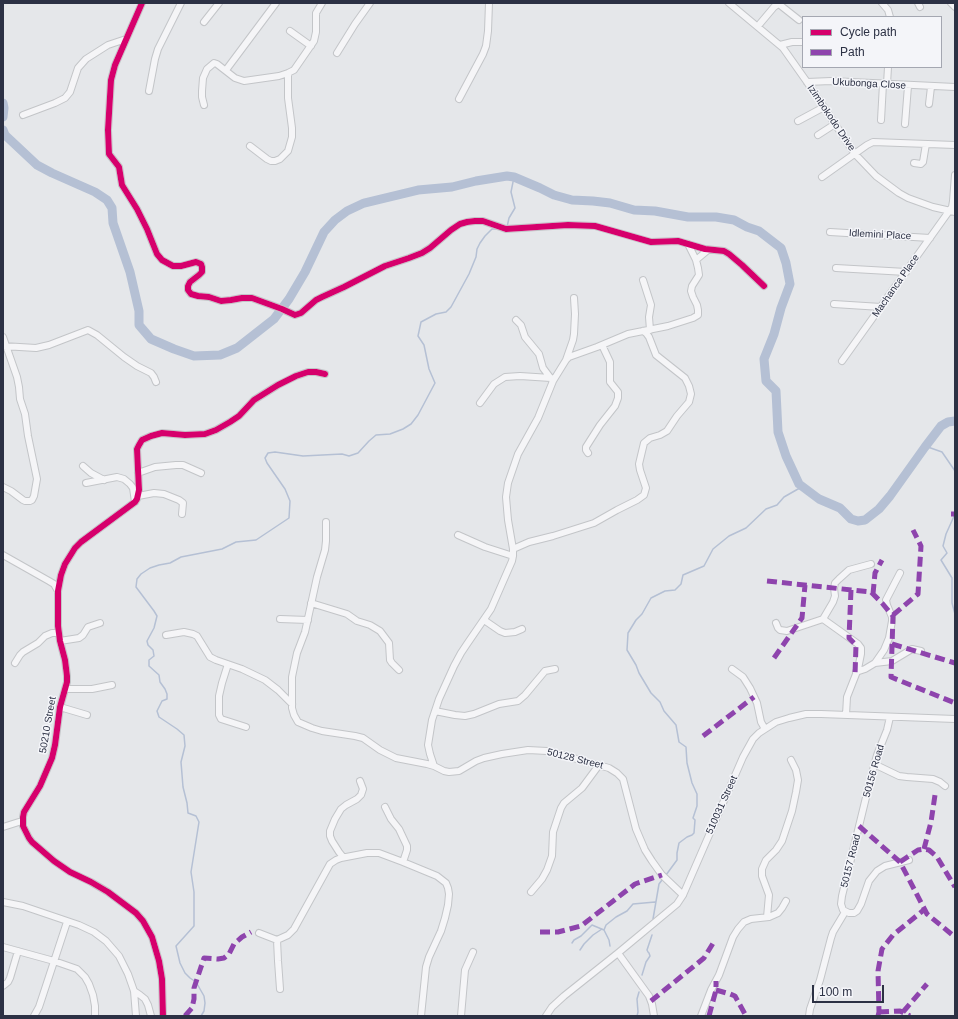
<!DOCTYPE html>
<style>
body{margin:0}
#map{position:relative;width:958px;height:1019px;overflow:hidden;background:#e5e7ea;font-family:Helvetica,sans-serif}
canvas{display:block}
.frame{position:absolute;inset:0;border:4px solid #2c3144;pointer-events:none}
.legend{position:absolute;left:802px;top:16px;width:140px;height:52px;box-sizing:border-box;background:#f4f5f9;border:1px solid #a4a7b1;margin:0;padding:5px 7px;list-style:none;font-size:12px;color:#2c3144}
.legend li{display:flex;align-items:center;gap:8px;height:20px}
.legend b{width:20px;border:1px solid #a4a7b1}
.scale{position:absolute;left:812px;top:985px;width:72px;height:18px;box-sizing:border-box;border:2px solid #2c3144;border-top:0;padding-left:5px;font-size:12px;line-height:14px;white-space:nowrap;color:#2c3144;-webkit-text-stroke:3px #f4f5f9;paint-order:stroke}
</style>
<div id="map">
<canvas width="958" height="1019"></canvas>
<div class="frame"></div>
<ul class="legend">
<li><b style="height:5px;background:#d6006c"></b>Cycle path</li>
<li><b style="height:5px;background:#8e44ad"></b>Path</li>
</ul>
<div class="scale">100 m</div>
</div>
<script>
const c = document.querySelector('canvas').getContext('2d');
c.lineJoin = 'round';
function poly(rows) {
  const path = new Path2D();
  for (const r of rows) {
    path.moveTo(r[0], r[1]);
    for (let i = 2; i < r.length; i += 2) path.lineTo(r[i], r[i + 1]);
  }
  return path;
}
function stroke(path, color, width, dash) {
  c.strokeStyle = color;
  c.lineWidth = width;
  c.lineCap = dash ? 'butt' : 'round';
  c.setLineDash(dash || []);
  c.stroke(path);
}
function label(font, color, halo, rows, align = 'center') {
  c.font = font + ' Helvetica,sans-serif';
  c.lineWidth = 3;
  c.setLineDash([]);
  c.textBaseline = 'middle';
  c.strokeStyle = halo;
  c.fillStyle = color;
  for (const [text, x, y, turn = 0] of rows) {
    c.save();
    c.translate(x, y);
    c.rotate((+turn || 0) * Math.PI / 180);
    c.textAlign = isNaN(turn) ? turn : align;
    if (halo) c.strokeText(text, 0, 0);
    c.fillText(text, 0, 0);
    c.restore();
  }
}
const stream = poly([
 [507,227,509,218,515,208,511,192,514,177],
 [925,446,942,452,955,471],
 [955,514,946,534,943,546,947,553,941,560,952,578,952,603,955,614],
 [666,875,677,860,677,853,679,843,687,837,692,835,694,833,695,820,693,818,697,806,697,794,692,783,687,763,686,747,679,742,676,725,664,711,660,702,651,693,639,673,636,665,627,650,628,633,636,620,642,614,651,598,665,591,675,590,681,584,683,575,704,566,713,549,729,536,746,528,766,509,777,505,784,497,798,489,806,488],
 [653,919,659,884,662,880],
 [572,943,574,940,581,936,592,925,604,930],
 [610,946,609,940,604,930,606,925,616,917,627,911,633,904,655,902],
 [580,950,584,944,593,935,602,929],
 [642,975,646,962,650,956,649,953,648,952,647,950,652,935],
 [201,1016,204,1011,205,1003,204,996,196,982,190,978,185,973,180,963,176,946,194,926,194,892,191,872,199,822,196,816,188,813,187,803,183,787,181,762,185,746,184,735,177,729,159,717,157,711,162,701,167,699,167,694,165,689,160,682,159,675,149,666,149,660,154,656,153,650,148,645,147,641,154,628,157,616,154,611,136,587,137,579,141,574,150,568,159,565,170,563,181,557,222,549,236,542,256,540,289,518,290,501,285,489,267,463,265,458,268,453,275,452,303,456,342,454,349,456,358,453,369,441,376,435,390,434,403,429,411,424,418,415,435,383,429,369,424,345,418,336,421,322,436,314,446,312,451,307,469,274,476,257,477,249,480,243,485,236,492,229,498,229],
 [637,1016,638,1012,637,999,639,992]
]);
const river = poly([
 [3,103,4,108,3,117],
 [3,130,5,135,37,165,52,173,95,192,107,200,112,208,113,223,130,272,139,311,139,325,151,339,174,349,194,356,220,355,237,348,274,319,289,299,305,272,324,232,335,220,347,211,364,203,418,190,452,187,476,181,507,176,514,177,540,188,554,195,572,200,593,201,610,203,634,210,655,211,688,217,716,217,734,220,747,227,759,231,781,248,786,263,790,284,781,308,774,334,764,359,766,381,776,391,778,432,786,456,799,484,819,499,840,508,851,519,858,521,865,520,879,509,890,496,925,447,941,426,948,422,955,421]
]);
const minor = poly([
 [142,3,115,65,111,80,108,130,109,154,119,167,122,185,137,209,147,229,157,254,162,260,173,266,181,266,196,262,201,264,202,267,202,272,199,275,190,282,188,286,188,290,191,294,198,296,209,297,221,301,231,300,242,298,252,298,282,309,295,315,301,313,316,300,322,297,344,287,385,266,409,258,422,253,430,248,451,230,460,224,467,222,475,221,483,221,506,229,568,225,595,226,651,242,678,241,705,249,724,251,729,254,742,265,764,286],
 [729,3,783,48,807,82,855,154,876,176,899,193,908,198,933,207,955,212],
 [882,3,888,10,890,17],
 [918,3,920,7],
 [951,3,955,7],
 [204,22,219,3],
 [758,26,774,7,778,4,780,5,799,20],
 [290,31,311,46],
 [780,45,792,42,803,42],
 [337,53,355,24,370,3],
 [226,70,276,3],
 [807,82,831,81,955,87],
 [887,84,888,67],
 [149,91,155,59,158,49,181,3],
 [459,99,483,54,486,46,488,31,489,3],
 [929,104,931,87],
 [204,105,202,97,202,91,203,78,207,69,214,63,217,64,235,78,244,81,279,76,288,73,294,70,314,41,316,32,316,13,322,3],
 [23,115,55,103,65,98,70,92,78,68,86,59,108,45,126,39],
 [881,120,883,84],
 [798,121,824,107],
 [905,124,908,86],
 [818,135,835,124],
 [250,146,267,159,271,161,275,161,280,159,288,151,292,137,292,128,288,98,288,73],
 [914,163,921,164,923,162,926,144],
 [822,177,867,145,873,142,955,145],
 [830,232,930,238],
 [696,260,708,250],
 [836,268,906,272],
 [643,280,651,305,649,317,650,330],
 [834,304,881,307],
 [516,320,521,325,525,337,539,354,543,368,552,380],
 [3,337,17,377,19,387,20,399,25,414,28,436,37,479,34,496,32,500,30,501,25,501,23,500,11,491,3,487],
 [3,346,36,348,49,345,88,330,97,335,124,357,137,366,151,373,154,377,156,382],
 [566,360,573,340,574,334,575,314,574,298],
 [842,361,952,207,953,201,955,175],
 [480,403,494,384,505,377,520,376,551,378],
 [588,453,586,450,586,447,600,425,615,406,618,398,618,392,610,382,610,362,602,345],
 [83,466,91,473,104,480],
 [138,473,155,467,176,465,183,465,201,473],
 [86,483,117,477,124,479,130,484,133,488,135,502],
 [138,496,154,493,164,494,179,500,183,503,182,514],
 [326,522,326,541,325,550,317,577,305,632,297,653,292,677,292,708,294,715,298,722,312,728,322,731,355,736,363,738,380,750,396,758,427,764,434,766,444,771,449,772,459,771,476,761,484,758,502,754,528,750,547,751,559,754,609,768,617,773,623,779,636,829,645,850,652,861,662,875,683,895],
 [458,535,485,547,513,556],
 [513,549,529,542,553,536,594,523,617,510,637,500,644,495,646,488,640,470,639,464,644,443,650,438,660,435,667,431,677,416,689,402,691,394,689,386,685,378,656,355,649,337,646,333,643,331],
 [3,555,49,581,54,584,58,591],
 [311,603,347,614,357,621,370,625,380,631,389,643,390,660,392,663,399,670],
 [280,619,308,620],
 [484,620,500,631,505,633,515,632,522,629],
 [776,623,778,628,780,630,787,631,823,619],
 [166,635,184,632,193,634,197,636,210,657,216,660,242,669,265,680,278,690,292,704],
 [60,641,79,638,83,635,88,627,100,623],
 [15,663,20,655,23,652,38,643,45,636,52,633,59,633],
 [875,663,892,661,912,649,921,651],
 [228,664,222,683,219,696,219,715,221,719,246,727],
 [732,669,743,677,750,688,757,703,761,722,765,729],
 [856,672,865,669,875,663,884,650,889,638,892,621,892,617,887,605,886,600,900,573],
 [65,689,92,689,112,685],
 [60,707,87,715],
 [435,711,455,715,465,716,474,714,499,704,518,701,525,695,545,671,555,669],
 [846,715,847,697,858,669,861,654,861,648,858,644,823,619,833,602,835,596,834,588,835,583,839,579,849,570,871,564],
 [890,717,887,730,877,755,870,781,842,896,841,904,843,910,849,913,854,913,857,911,861,904,869,881,877,871,885,866,909,860],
 [874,764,899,776,907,777,933,779,940,782,945,786],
 [434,766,430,754,428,745,432,720,439,699,454,666,461,653,467,644,491,609,512,561,513,556,513,549,508,520,506,497,508,483,518,454,538,418,553,381,566,360,569,357,597,347,628,334,668,326,693,318,698,315,698,310,697,305,693,297,691,291,692,286,699,275,698,268,696,260,688,244],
 [385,807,391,819,399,829,407,846,407,850,403,862],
 [3,827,22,821],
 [343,857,339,852,332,841,330,836,330,831,335,819,341,809,346,805,357,799,361,795,363,789,360,781],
 [531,892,542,879,547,870,552,856,553,832,561,808,564,803,582,788,599,765],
 [3,902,23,906,79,925,94,932,106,941,119,956,128,974,134,991,136,1016],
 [767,917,769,895,762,876,762,869,766,860,776,850,782,841,792,811,796,792,798,780,796,770,791,760],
 [259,933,277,940],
 [3,947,54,961,77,969,85,977,89,984,93,995,95,1006,95,1016],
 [618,953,649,996,652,1004,654,1016],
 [3,986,8,982,10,978,18,951],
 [280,989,278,961,277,940,288,935,294,929,330,864,336,860,341,858,367,853,379,853,403,862,437,876,446,883,448,888,449,894,448,905,445,918,441,931,429,957,426,967,421,1016],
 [134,991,140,995,145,999,148,1005,151,1016],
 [34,1016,39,1007,67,922],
 [163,1016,162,979,159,961,152,937,143,921,136,913,108,892,91,882,70,872,54,861,32,842,29,838,23,826,23,817,24,812,40,786,52,758,55,745,60,707,67,682,67,676,65,660,60,641,58,626,58,591,61,575,65,564,75,548,81,542,135,502,137,499,139,490,137,449,139,445,142,440,151,436,162,433,185,435,205,434,216,430,230,422,239,416,254,400,278,385,296,376,308,372,316,372,325,374],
 [461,1016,465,970,473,952],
 [546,1016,552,1007,564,996,618,953,677,904,683,895,743,757,753,739,759,733,776,722,789,718,806,714,821,714,955,719],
 [701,1016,711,990,719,975,733,937,738,929,744,922,751,919,769,917,778,913,782,908,786,901],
 [809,1016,810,1009,820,980,831,938,833,932,845,912]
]);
const quiet = poly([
 [951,514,955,514],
 [767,581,871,592,882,603,893,616,891,677,955,703],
 [851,590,849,638,856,645,855,675],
 [873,594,875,573,882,560],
 [893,615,918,594,921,546,913,530],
 [892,644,955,663],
 [774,658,802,618,805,585],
 [703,736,754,697],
 [859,826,900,862,927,914,955,937],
 [924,849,931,822,935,795],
 [900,862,918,850,924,849,929,850,937,857,955,887],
 [540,932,558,932,581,926,635,884,662,875],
 [716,990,730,994,735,996,746,1016],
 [651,1001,704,958,715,940],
 [879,1012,900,1011,910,1016],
 [903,1012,927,984],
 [185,1016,192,1008,194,999,194,988,204,958,218,959,224,958,229,954,234,944,242,937,251,932],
 [709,1016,716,990,716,981],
 [878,1016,879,1012,878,971,882,949,893,935,925,909]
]);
const cycleway = poly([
 [142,3,115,65,111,80,108,130,109,154,119,167,122,185,137,209,147,229,157,254,162,260,173,266,181,266,196,262,201,264,202,267,202,272,199,275,190,282,188,286,188,290,191,294,198,296,209,297,221,301,231,300,242,298,252,298,282,309,295,315,301,313,316,300,322,297,344,287,385,266,409,258,422,253,430,248,451,230,460,224,467,222,475,221,483,221,506,229,568,225,595,226,651,242,678,241,705,249,724,251,729,254,742,265,764,286],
 [163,1016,162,979,159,961,152,937,143,921,136,913,108,892,91,882,70,872,54,861,32,842,29,838,23,826,23,817,24,812,40,786,52,758,55,745,60,707,67,682,67,676,65,660,60,641,58,626,58,591,61,575,65,564,75,548,81,542,135,502,137,499,139,490,137,449,139,445,142,440,151,436,162,433,185,435,205,434,216,430,230,422,239,416,254,400,278,385,296,376,308,372,316,372,325,374]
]);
const streetNames = [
 ["Ukubonga Close",869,84,3],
 ["Izimbokodo Drive",831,118,56],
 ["Idlemini Place",880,235,3],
 ["Machanca Place",896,286,-55],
 ["50210 Street",48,725,-80],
 ["50128 Street",575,759,14],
 ["50156 Road",874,771,-74],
 ["510031 Street",722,805,-66],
 ["50157 Road",851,861,-76]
];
stroke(stream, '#b5c0d4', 1.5);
stroke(river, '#b5c0d4', 9);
stroke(minor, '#c3c5c8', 8);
stroke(minor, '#f5f5f7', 6);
stroke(quiet, '#8e44ad', 5, [10, 5]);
stroke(cycleway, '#d6006c', 6);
label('10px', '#2c3144', '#f4f5f9', streetNames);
</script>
